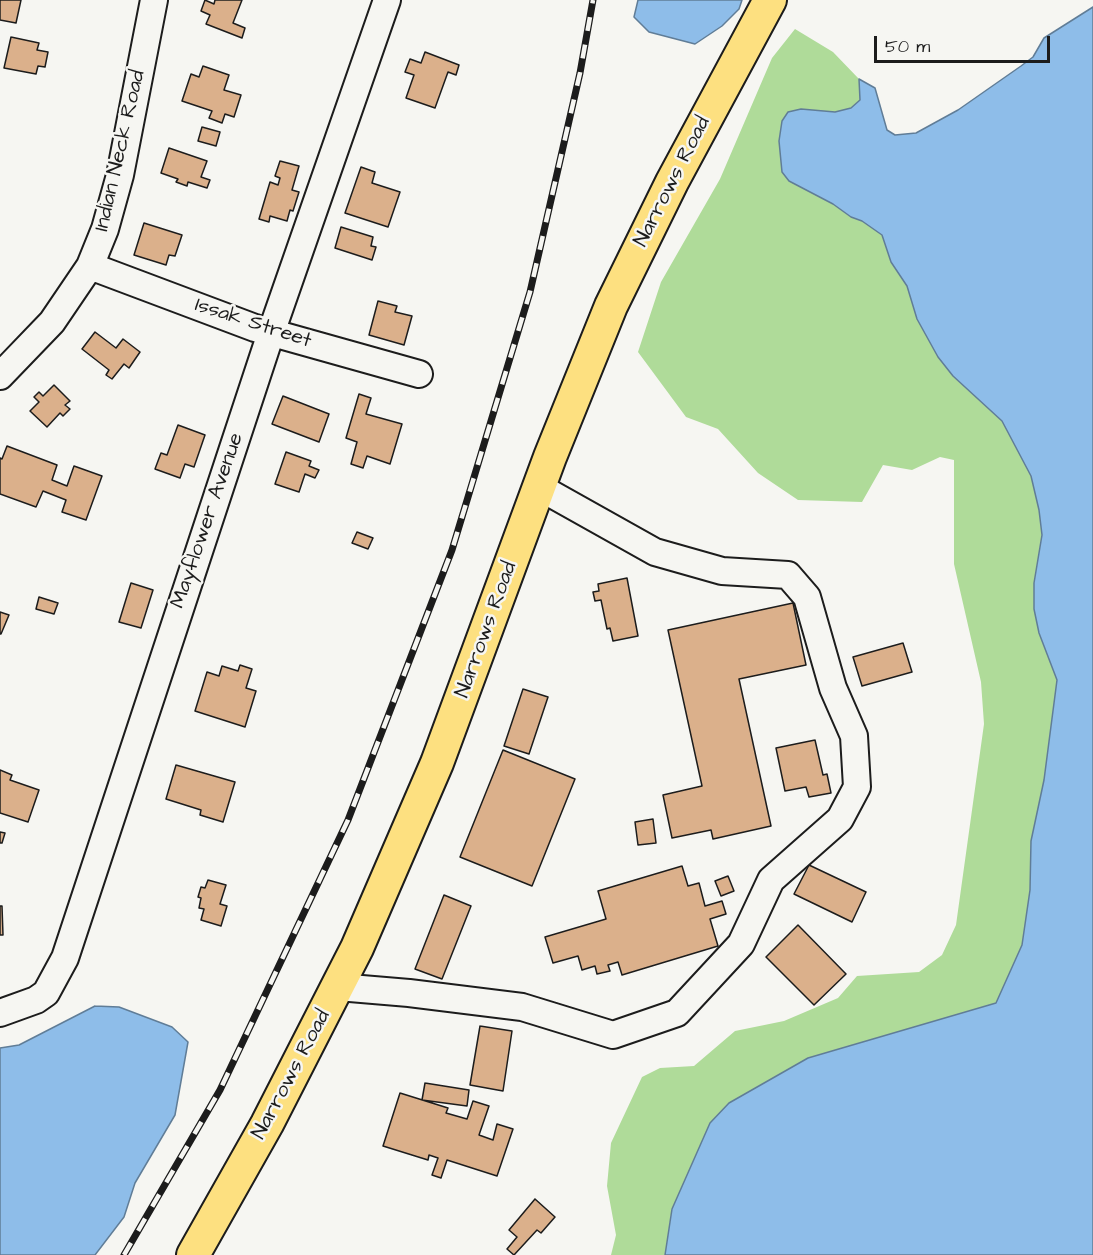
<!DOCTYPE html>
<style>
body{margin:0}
#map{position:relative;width:1093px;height:1255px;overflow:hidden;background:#f6f6f2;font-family:"Architects Daughter",sans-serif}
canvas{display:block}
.scale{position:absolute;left:874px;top:36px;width:176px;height:27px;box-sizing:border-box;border:3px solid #1c1c1c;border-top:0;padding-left:8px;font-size:18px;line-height:21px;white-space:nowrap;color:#1c1c1c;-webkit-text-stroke:4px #f6f6f2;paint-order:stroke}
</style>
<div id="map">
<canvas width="1093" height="1255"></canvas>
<div class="scale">50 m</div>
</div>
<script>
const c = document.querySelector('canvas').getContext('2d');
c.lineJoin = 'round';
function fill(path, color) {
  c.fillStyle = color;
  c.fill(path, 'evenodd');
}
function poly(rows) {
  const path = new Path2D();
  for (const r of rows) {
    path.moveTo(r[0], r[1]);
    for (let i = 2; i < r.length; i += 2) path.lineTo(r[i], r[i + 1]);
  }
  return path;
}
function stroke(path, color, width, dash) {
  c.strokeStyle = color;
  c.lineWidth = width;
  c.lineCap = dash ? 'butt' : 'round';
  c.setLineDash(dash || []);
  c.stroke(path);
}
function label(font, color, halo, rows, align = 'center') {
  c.font = font + ' "Architects Daughter",sans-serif';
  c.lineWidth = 5;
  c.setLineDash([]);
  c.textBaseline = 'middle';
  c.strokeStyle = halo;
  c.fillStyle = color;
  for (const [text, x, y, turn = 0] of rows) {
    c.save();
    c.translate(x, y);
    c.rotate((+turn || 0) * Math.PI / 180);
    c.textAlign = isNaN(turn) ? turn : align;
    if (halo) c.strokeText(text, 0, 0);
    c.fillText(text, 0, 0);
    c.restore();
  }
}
const green = poly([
 [795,29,833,52,859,79,860,100,851,108,835,112,801,109,789,181,833,204,851,217,862,220,882,235,891,262,907,286,917,319,938,357,953,376,1002,421,1031,476,1039,510,1042,535,1034,583,1039,633,1057,680,1044,780,1031,841,1030,890,1022,945,996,1003,808,1058,672,1208,665,1255,611,1255,616,1235,607,1186,611,1143,642,1077,660,1068,694,1066,735,1031,784,1021,838,998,857,976,919,972,942,955,956,925,984,724,981,682,954,564,954,460,940,457,912,470,883,465,862,502,798,500,758,473,718,429,686,417,638,352,661,282,720,179,772,58]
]);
const water = poly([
 [638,0,742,0,739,9,722,26,695,44,649,32,634,17,638,0],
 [1093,7,1093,1255,665,1255,672,1209,710,1123,729,1103,808,1058,996,1003,1022,945,1030,890,1031,841,1044,780,1057,680,1039,633,1034,609,1034,583,1042,535,1039,510,1031,476,1002,421,953,376,938,357,917,319,907,286,891,262,882,235,862,221,851,217,833,204,789,181,782,172,779,141,782,121,788,112,801,109,835,112,851,108,860,100,859,79,875,88,887,130,895,135,916,133,958,110,1021,66,1033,57,1044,38,1093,7],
 [95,1006,119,1007,172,1027,188,1042,175,1115,135,1183,124,1217,95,1255,0,1255,0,1048,19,1045,95,1006]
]);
const building = poly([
 [0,0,21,0,16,23,0,20,0,0],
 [205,0,214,4,215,0,242,0,233,23,245,28,242,38,206,24,210,15,201,11,205,0],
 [11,37,39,43,37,50,48,52,45,67,38,66,36,74,4,68,11,37],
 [425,52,459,65,456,75,448,72,435,108,406,98,414,75,405,72,410,59,421,63,425,52],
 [203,66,229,75,224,90,241,95,234,117,225,114,222,123,209,118,212,111,182,101,191,74,199,77,203,66],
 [202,127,220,132,216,146,198,141,202,127],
 [169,148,207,161,201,177,210,180,207,188,188,182,187,186,176,182,178,179,161,173,169,148],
 [280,161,299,166,292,190,299,192,293,211,290,210,287,221,270,216,269,222,259,219,270,182,278,185,280,178,275,176,280,161],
 [361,167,375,172,372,183,400,192,388,227,345,213,361,167],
 [144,223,182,235,175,256,169,255,166,265,134,255,144,223],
 [341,227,373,237,371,246,376,247,372,260,335,248,341,227],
 [378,301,397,306,395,312,412,316,404,345,369,335,378,301],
 [95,332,116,348,123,339,140,352,129,368,124,364,112,379,106,375,109,370,82,349,95,332],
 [54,385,70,401,65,405,70,409,63,416,60,413,47,427,30,411,39,402,34,397,39,392,43,396,54,385],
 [359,394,371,398,366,414,402,424,390,464,367,456,363,468,351,464,357,442,346,438,359,394],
 [283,396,329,414,319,442,272,424,283,396],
 [178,425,205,435,194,467,185,464,180,478,155,469,161,453,167,455,178,425],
 [7,446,57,465,52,480,67,486,74,466,102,476,86,520,62,512,66,500,43,491,36,507,0,494,0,458,2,459,7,446],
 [286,452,311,461,309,466,319,470,315,478,305,474,299,492,275,484,286,452],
 [357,532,373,538,368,549,352,543,357,532],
 [627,578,638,636,613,641,610,628,607,629,601,600,595,601,593,592,599,591,598,584,627,578],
 [131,583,153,590,141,628,119,622,131,583],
 [39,597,58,603,54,614,36,609,39,597],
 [793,603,806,665,739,679,771,826,713,839,711,830,672,838,663,795,702,786,668,630,793,603],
 [0,612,9,615,1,634,0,634,0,612],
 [903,643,912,672,862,686,853,657,903,643],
 [240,665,252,669,246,688,256,691,245,727,195,711,207,672,219,676,222,666,238,671,240,665],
 [523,689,548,697,529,754,504,746,523,689],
 [815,740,823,775,827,774,831,793,809,797,806,787,785,791,776,748,815,740],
 [503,750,575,779,532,886,460,857,503,750],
 [176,765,235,782,223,822,200,815,201,810,166,799,176,765],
 [0,770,12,775,10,780,39,790,28,822,0,813,0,770],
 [653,819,656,843,638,845,635,822,653,819],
 [0,832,5,833,2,843,0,843,0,832],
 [809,865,866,892,852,922,794,894,809,865],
 [682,866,688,886,699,883,705,906,722,901,726,914,710,919,718,946,622,975,618,962,608,965,610,971,597,974,595,966,582,970,578,956,553,963,545,937,606,919,598,891,682,866],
 [728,876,734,891,721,896,715,881,728,876],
 [208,880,226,885,220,904,227,906,221,926,201,920,204,909,199,908,201,898,198,897,201,887,205,888,208,880],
 [444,895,471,906,442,979,415,969,444,895],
 [0,906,2,906,3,935,0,935,0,906],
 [798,925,846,974,814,1005,766,957,798,925],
 [480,1026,512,1031,503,1091,470,1085,480,1026],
 [425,1083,469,1090,467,1106,422,1100,425,1083],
 [400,1093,448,1108,446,1113,467,1119,473,1101,489,1106,479,1135,493,1140,497,1124,513,1129,497,1176,447,1160,441,1178,432,1175,438,1158,429,1155,428,1160,383,1146,400,1093],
 [535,1199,555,1217,541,1233,537,1230,514,1255,507,1249,517,1237,509,1230,535,1199]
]);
const minor = poly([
 [90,266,255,328,419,374],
 [0,376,52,322,90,266,105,229,120,175,154,0],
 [338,987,409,993,522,1007,613,1035,677,1013,741,944,771,880,840,819,857,787,854,736,833,688,807,597,788,575,722,571,655,552,539,487],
 [0,1013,36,1000,46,993,65,958,271,333,387,0]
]);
const major = poly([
 [193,1255,267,1124,357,948,437,763,550,457,611,306,672,182,770,0]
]);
const rail = poly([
 [124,1255,220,1090,348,820,452,550,530,292,580,73,593,0]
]);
const streetNames = [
 ["Indian Neck Road",121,151,-77],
 ["Narrows Road",673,182,-63],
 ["Issak Street",253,324,18],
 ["Mayflower Avenue",208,521,-71],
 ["Narrows Road",487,630,-70],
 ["Narrows Road",292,1075,-62]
];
fill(green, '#afdb99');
fill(water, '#8ebde9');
stroke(water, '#607d97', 1.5);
fill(building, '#dbb08b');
stroke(building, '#1c1c1c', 1.5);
stroke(minor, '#1c1c1c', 30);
stroke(major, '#1c1c1c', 36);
stroke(minor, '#f6f6f2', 26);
stroke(major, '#fde080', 32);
stroke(rail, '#1c1c1c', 7);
stroke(rail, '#f6f6f2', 4.5, [14]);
label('21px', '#1c1c1c', '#f6f6f2', streetNames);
</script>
